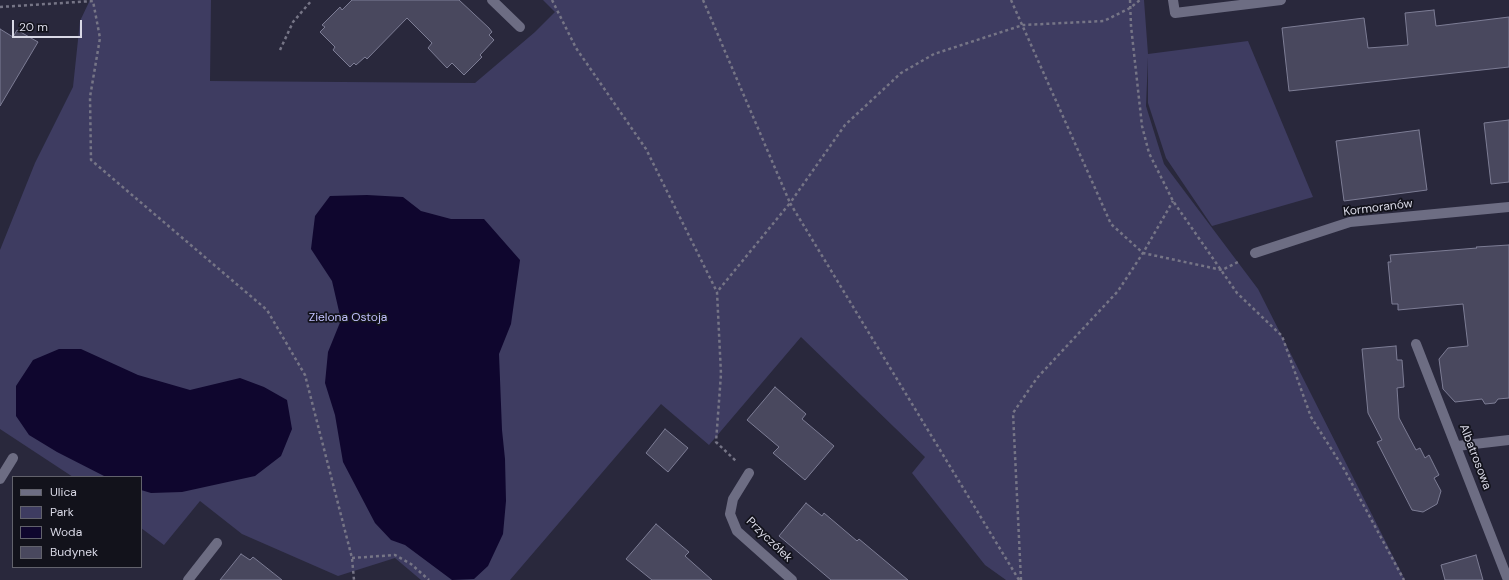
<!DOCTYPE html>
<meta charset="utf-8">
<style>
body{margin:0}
#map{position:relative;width:1509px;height:580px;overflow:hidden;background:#29283c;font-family:"DM Sans",sans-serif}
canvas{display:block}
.legend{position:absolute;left:12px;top:476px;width:130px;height:92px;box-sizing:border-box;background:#12121b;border:1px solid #62626c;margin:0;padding:5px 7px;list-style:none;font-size:12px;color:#d9d9e6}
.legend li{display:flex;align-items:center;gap:8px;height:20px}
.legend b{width:20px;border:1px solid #62626c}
.scale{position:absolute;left:12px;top:20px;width:70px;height:18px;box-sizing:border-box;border:2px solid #d9d9e6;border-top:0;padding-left:5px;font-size:12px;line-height:14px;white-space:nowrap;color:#d9d9e6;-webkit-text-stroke:3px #12121b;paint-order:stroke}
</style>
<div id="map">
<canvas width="1509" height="580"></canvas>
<ul class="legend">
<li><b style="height:5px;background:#6d6d83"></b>Ulica</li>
<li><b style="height:11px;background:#3e3c61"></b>Park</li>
<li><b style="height:11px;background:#0f062e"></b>Woda</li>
<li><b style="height:11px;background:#49485e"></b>Budynek</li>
</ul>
<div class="scale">20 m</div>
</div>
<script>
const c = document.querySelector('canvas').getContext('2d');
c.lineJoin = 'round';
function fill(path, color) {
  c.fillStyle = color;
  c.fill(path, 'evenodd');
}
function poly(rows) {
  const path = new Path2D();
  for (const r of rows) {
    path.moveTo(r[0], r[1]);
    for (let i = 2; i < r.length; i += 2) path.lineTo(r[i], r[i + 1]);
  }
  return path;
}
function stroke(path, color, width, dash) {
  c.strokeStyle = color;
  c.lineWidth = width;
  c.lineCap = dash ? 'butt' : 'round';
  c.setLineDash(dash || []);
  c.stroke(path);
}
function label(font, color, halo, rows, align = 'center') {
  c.font = font + ' "DM Sans",sans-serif';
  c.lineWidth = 3.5;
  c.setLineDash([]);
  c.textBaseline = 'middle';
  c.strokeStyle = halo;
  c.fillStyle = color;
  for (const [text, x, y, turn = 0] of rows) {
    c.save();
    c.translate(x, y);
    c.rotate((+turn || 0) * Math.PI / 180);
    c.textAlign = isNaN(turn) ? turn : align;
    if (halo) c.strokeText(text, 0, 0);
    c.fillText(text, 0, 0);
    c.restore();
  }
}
const green = poly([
 [90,0,211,0,210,81,475,83,535,32,555,12,543,0,1144,0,1148,54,1248,41,1313,197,1212,226,1166,158,1148,103,1148,57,1146,106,1164,164,1258,289,1405,580,1006,580,985,565,912,473,925,457,801,337,709,445,661,404,510,580,421,580,395,558,338,576,242,534,200,501,164,545,141,528,141,477,73,477,0,429,0,250,35,163,73,87,80,21]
]);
const water = poly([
 [367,195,403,197,421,211,451,219,484,219,520,260,511,324,499,354,502,430,505,459,506,501,503,534,488,566,474,579,452,580,405,545,391,540,375,523,343,462,335,415,325,383,328,352,341,320,332,281,311,249,315,216,330,196],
 [59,349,81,349,138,375,190,390,240,378,264,387,287,400,292,429,281,456,255,476,182,492,151,493,141,490,141,477,106,477,57,452,29,435,16,416,16,386,33,360]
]);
const building = poly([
 [352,0,459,0,489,28,492,32,489,35,494,40,480,55,482,57,464,75,452,63,447,68,428,48,432,43,407,18,367,59,365,57,356,65,354,63,350,67,333,50,335,47,320,32,325,27,322,25,340,7,342,10,352,0],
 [1434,10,1436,26,1509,17,1509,67,1289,91,1282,28,1364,18,1368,48,1408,45,1405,13,1434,10],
 [0,29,13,37,17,30,38,42,0,106,0,29],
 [1509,120,1509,182,1491,184,1484,123,1509,120],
 [1419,130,1427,190,1344,201,1336,141,1419,130],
 [1509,245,1509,398,1498,399,1495,403,1485,404,1482,399,1455,402,1443,389,1439,359,1448,348,1468,346,1463,304,1398,310,1398,304,1392,304,1388,262,1391,262,1390,255,1477,248,1476,247,1509,245],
 [1396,346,1397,360,1402,360,1404,387,1397,388,1399,418,1416,450,1420,448,1425,458,1429,455,1439,475,1434,478,1441,491,1437,504,1423,512,1412,510,1377,442,1382,440,1368,413,1362,349,1396,346],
 [775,387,806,414,802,419,834,446,805,480,773,453,779,447,747,420,775,387],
 [665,429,688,448,668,472,646,453,665,429],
 [806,503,822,516,824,513,857,541,859,539,908,580,831,580,779,536,806,503],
 [656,524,689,552,685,556,712,580,652,580,626,559,656,524],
 [241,554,250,560,253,557,282,580,220,580,241,554],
 [1476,555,1483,580,1445,580,1441,565,1476,555]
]);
const path = poly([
 [552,0,576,48,646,149,717,292,721,374,716,442,737,462],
 [703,0,790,203,717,292],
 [1011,0,1111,224,1143,253,1222,270,1240,261],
 [1130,0,1131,26,1142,126,1149,153,1173,201,1237,293,1282,336,1311,417,1344,469,1404,580],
 [0,7,93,1,100,38,90,97,91,160,267,310,305,375,352,558,354,580],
 [280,50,293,22,312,0],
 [352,558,395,555,411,564,429,580],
 [1019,580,790,203,845,125,901,73,934,54,1023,25,1104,21,1130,8,1140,0],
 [1021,580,1013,413,1037,378,1118,291,1143,253,1173,201]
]);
const minor = poly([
 [492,0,520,27],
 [1173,0,1175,13,1281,0],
 [1255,253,1350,222,1509,207],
 [1416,344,1508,580],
 [1457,446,1509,440],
 [749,473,733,499,730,514,737,531,792,580],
 [0,479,13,458],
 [188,580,217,543]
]);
const streetNames = [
 ["Kormoranów",1378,208,-7],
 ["Albatrosowa",1475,457,69],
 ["Przyczółek",769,540,44]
];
const parkNames = [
 ["Zielona Ostoja",348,318]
];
fill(green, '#3e3c61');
fill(water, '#0f062e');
fill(building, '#49485e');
stroke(building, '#7d7d95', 1);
stroke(path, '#767586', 2.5, [3, 3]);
stroke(minor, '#6d6d83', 10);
label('12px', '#d9d9e6', '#12121b', streetNames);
label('12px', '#c1c0fd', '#12121b', parkNames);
</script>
